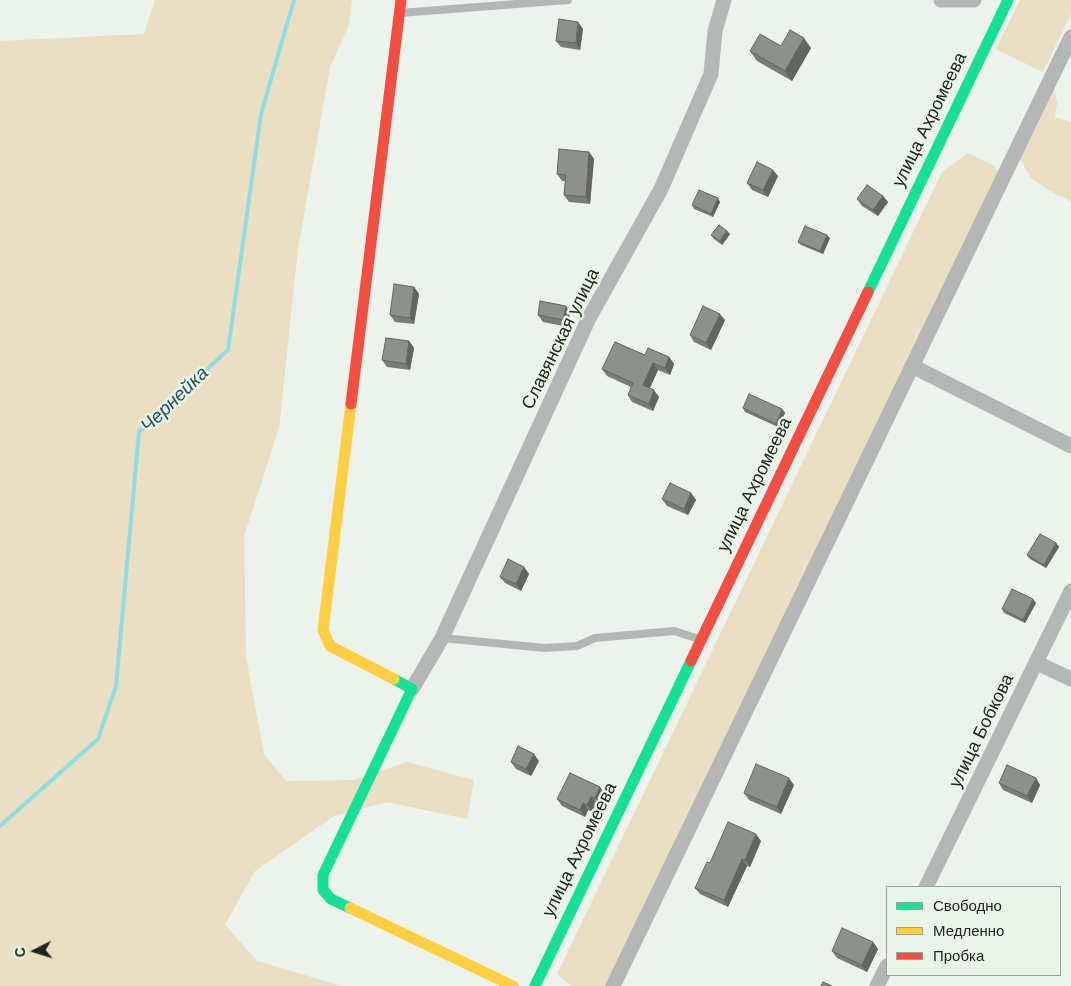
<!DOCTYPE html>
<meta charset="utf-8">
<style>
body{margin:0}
#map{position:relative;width:1071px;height:986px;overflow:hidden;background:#ecf2ec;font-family:Helvetica,sans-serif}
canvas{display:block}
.legend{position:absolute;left:886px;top:886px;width:175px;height:90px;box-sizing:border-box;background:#eaf5e9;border:1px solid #9aa299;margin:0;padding:6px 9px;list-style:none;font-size:15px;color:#212520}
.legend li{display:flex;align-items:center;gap:10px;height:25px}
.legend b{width:25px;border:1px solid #9aa299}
.north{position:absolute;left:10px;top:926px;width:50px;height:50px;-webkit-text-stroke:4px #eaf5e9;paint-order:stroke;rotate:265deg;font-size:14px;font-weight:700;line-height:20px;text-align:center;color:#212520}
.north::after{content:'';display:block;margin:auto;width:18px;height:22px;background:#212520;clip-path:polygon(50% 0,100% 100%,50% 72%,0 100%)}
</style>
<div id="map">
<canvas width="1071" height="986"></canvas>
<ul class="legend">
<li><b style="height:6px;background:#16e098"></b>Свободно</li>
<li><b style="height:6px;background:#ffcf43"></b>Медленно</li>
<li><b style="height:6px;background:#f24e42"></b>Пробка</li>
</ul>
<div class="north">С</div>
</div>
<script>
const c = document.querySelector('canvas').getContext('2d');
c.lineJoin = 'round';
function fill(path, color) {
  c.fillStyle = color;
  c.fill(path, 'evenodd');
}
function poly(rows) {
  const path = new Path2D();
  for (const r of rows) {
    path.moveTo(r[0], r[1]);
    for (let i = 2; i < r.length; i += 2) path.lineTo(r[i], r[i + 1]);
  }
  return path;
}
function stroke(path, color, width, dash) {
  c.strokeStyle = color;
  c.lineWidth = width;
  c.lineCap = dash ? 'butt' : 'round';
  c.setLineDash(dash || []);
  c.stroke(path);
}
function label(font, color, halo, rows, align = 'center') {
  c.font = font + ' Helvetica,sans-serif';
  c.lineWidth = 5;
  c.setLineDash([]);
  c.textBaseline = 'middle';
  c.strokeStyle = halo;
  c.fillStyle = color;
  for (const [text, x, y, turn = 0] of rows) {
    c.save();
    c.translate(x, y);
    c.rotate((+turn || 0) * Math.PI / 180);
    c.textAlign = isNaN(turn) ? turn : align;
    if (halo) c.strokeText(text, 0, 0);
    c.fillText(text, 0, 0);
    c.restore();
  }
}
const green = poly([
 [155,0,352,0,349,25,330,67,298,249,279,428,244,536,246,657,264,754,286,781,354,780,407,762,474,780,467,819,387,802,334,816,255,871,225,925,257,961,342,986,0,986,0,41,144,34],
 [1020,0,1071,0,1071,14,1043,72,996,49],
 [1053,84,1057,103,1055,117,1071,122,1071,203,1067,199,1048,190,1031,178,1021,161,1019,154],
 [968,153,995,166,1003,185,611,986,571,986,557,974,942,172]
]);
const stream = poly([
 [0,826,98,739,116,686,139,432,228,350,261,114,294,0]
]);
const lane = poly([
 [400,13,568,0],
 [442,638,545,648,577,646,595,638,674,631,699,639]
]);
const street = poly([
 [941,0,974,0],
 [912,366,1071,446],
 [1037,663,1071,679],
 [412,689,442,638,589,318,661,189,711,74,715,31,724,0],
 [926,887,1071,591],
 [613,986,1071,37],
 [877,986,887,966]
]);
const fast = poly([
 [868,292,1008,0],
 [350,908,331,899,323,890,323,875,412,689,394,679],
 [535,986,691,661]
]);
const slow = poly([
 [351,404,323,630,330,646,394,679],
 [350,908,513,986]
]);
const jam = poly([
 [351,404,401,0],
 [691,661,868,292]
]);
const wall = poly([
 [583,29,580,50,561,47,556,41],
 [781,46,811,48,792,81,757,61,750,51],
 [589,152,594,159,590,204,569,202,564,195,565,181,562,181,557,174],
 [778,176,768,197,752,190,747,183],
 [883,196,888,202,878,216,862,206,857,199],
 [720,202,713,217,694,209,692,205],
 [727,231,730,234,722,245,714,239,711,235],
 [830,238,823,254,801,245,798,242],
 [414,287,419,294,414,324,395,322,390,315],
 [570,313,568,327,543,322,538,315],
 [725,320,711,350,694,342,690,335],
 [409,341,414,348,410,370,387,367,382,360],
 [645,355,669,357,674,364,670,375,658,370,650,388,659,397,653,411,632,402,628,395,631,387,607,376,602,369],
 [743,408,782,409,785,413,778,427,745,412],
 [691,493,696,500,688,515,667,506,662,499],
 [1056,543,1059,547,1046,568,1030,559,1027,555],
 [524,567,529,574,521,591,505,583,500,577],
 [1036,603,1025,623,1004,613,1002,609],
 [539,761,531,776,516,769,511,762],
 [1036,778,1040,785,1032,803,1003,790,999,783],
 [794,785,781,814,749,800,744,793],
 [605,794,600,805,596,804,592,812,588,810,585,817,562,806,557,799],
 [761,841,750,867,747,866,728,907,700,894,695,888,710,863],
 [873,942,878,949,867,972,837,958,832,951]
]);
const shadedWall = poly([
 [578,22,583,29,580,50,576,43],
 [804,38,811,48,792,81,785,71],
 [589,152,594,159,590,204,586,197],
 [773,170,778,176,768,197,763,190],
 [883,196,888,202,878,216,873,210],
 [718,198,720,202,713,217,711,214],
 [727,231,730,234,722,245,720,241],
 [827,235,830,238,823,254,820,251],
 [414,287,419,294,414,324,410,318],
 [566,306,570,313,568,327,563,320],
 [720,314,725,320,711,350,706,343],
 [409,341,414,348,410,370,406,364],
 [669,357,674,364,670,375,665,368],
 [653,363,658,370,648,392,643,385],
 [654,390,659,397,653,411,649,404],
 [782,409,785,413,778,427,776,424],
 [691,493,696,500,688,515,684,509],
 [1056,543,1059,547,1046,568,1044,565],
 [524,567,529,574,521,591,516,584],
 [1033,599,1036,603,1025,623,1023,620],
 [534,754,539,761,531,776,526,769],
 [789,778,794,785,781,814,777,807],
 [1036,778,1040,785,1032,803,1027,796],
 [600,787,605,794,600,805,595,798],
 [591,797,596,804,592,812,587,805],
 [583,803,588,810,585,817,580,810],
 [756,834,761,841,750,867,745,860],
 [742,859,747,866,728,907,724,900],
 [873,942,878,949,867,972,862,965]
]);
const building = poly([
 [559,19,578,22,576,43,556,41,559,19],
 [790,30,804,38,785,71,750,51,760,34,781,46,790,30],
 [559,149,589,152,586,197,564,195,566,175,557,174,559,149],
 [757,162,773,170,763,190,747,183,757,162],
 [867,185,883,196,873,210,857,199,867,185],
 [699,190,718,198,711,214,692,205,699,190],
 [719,225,727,231,720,241,711,235,719,225],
 [805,226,827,235,820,251,798,242,805,226],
 [394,284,414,287,410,318,390,315,394,284],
 [540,301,566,306,563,320,538,315,540,301],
 [703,306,720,314,706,343,690,335,703,306],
 [386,338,409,341,406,364,382,360,386,338],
 [615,342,645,355,648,348,669,357,665,368,653,363,643,385,654,390,649,404,628,395,633,383,602,369,615,342],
 [749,394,782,409,776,424,743,408,749,394],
 [670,483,691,493,684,509,662,499,670,483],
 [1040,534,1056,543,1044,565,1027,555,1040,534],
 [508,559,524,567,516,584,500,577,508,559],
 [1012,589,1033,599,1023,620,1002,609,1012,589],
 [518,746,534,754,526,769,511,762,518,746],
 [756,764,789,778,777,807,744,793,756,764],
 [1007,765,1036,778,1027,796,999,783,1007,765],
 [570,773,600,787,595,798,591,797,587,805,583,803,580,810,557,799,570,773],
 [728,822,756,834,745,860,742,859,724,900,695,888,707,862,710,863,728,822],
 [842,928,873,942,862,965,832,951,842,928],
 [823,982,832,986,821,986,823,982]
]);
const streetNames = [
 ["улица Ахромеева",930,120,-64],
 ["Славянская улица",561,339,-64],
 ["улица Ахромеева",755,485,-64],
 ["улица Бобкова",982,731,-64],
 ["улица Ахромеева",580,850,-64]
];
const waterNames = [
 ["Чернейка",175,400,-44]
];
fill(green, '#eadec3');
stroke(stream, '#8fdee5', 4);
stroke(lane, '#b5b7b6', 8);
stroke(street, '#b5b7b6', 15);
stroke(fast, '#16e098', 11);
stroke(slow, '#ffcf43', 11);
stroke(jam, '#f24e42', 11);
fill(wall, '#797c78');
fill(shadedWall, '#636561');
fill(building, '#8d908b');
stroke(building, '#636561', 1);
label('18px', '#212520', '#eaf5e9', streetNames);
label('italic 19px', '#235359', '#eaf5e9', waterNames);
</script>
